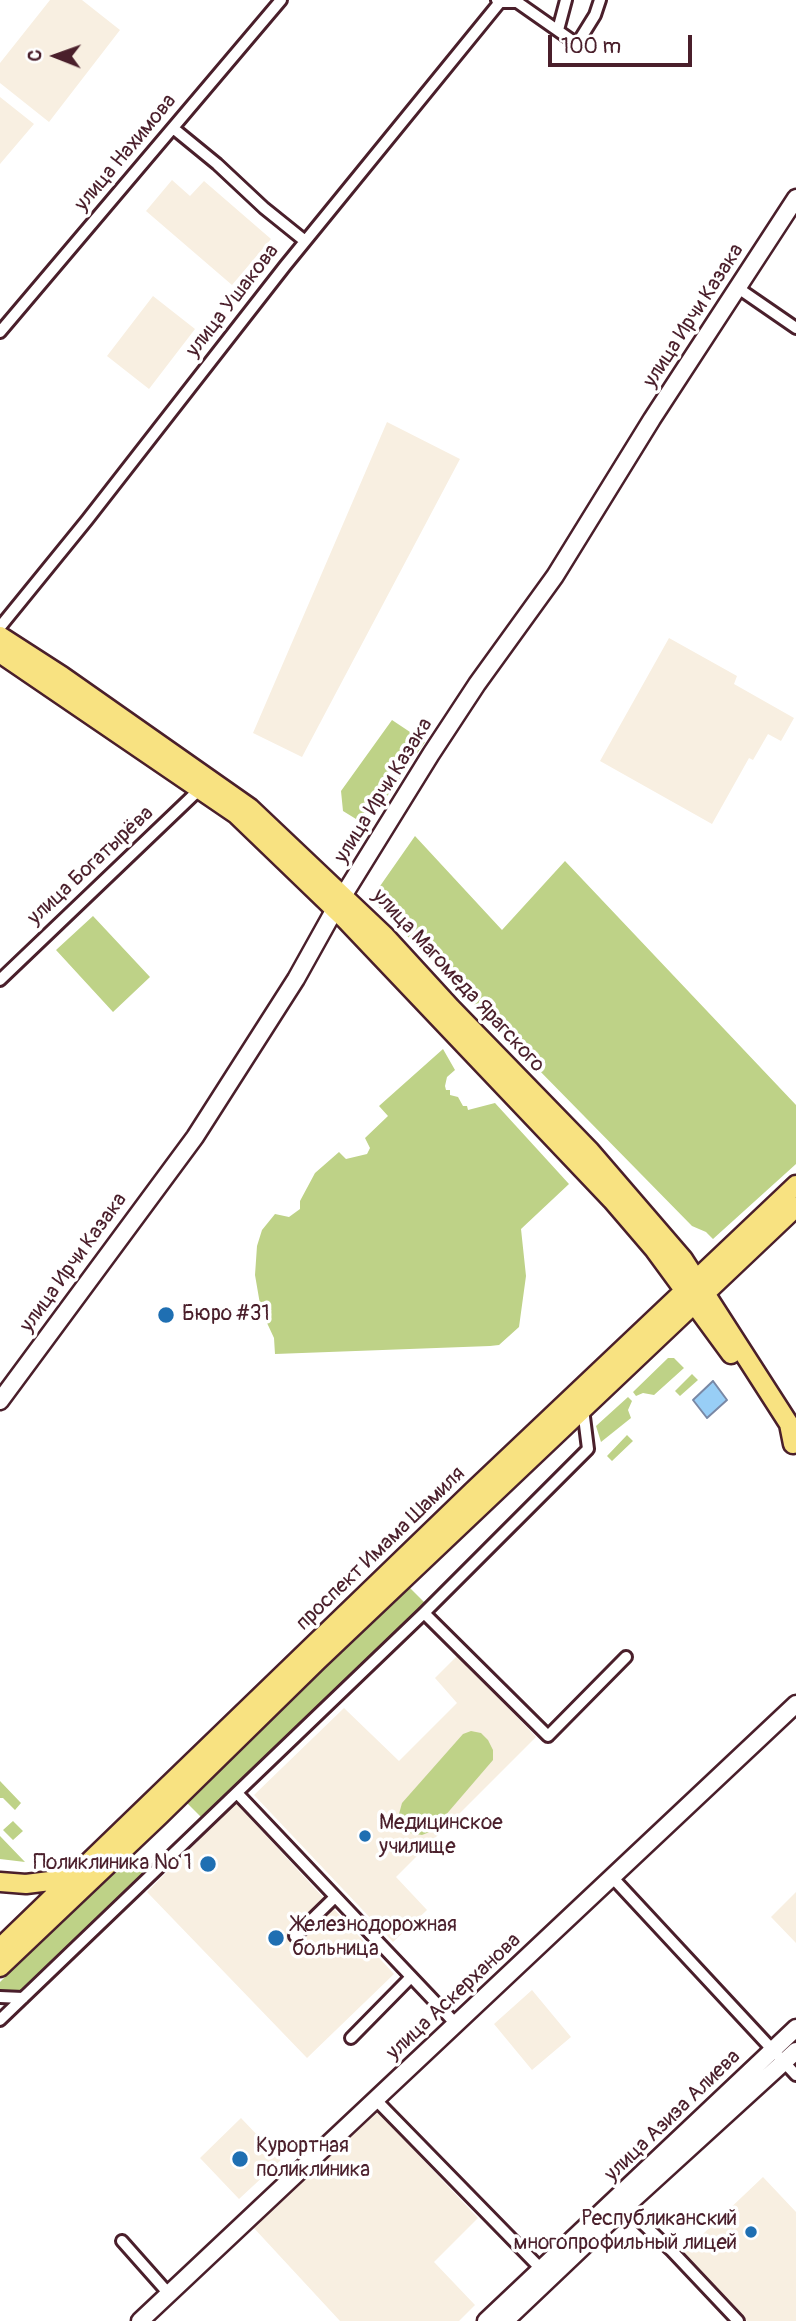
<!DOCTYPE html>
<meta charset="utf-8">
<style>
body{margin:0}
#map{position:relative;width:796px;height:2321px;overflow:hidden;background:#fff;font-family:Pangolin,sans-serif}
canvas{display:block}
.north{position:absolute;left:21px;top:21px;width:70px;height:70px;-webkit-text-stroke:5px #fff;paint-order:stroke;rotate:271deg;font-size:19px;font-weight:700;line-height:28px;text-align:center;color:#4a1f2b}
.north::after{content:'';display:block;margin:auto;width:24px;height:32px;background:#4a1f2b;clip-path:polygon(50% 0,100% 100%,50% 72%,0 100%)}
.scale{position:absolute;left:548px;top:35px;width:144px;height:32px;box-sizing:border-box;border:4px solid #4a1f2b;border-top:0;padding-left:9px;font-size:21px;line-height:24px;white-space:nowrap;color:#4a1f2b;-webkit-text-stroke:5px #fff;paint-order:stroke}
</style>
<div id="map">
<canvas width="796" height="2321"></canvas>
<div class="north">С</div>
<div class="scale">100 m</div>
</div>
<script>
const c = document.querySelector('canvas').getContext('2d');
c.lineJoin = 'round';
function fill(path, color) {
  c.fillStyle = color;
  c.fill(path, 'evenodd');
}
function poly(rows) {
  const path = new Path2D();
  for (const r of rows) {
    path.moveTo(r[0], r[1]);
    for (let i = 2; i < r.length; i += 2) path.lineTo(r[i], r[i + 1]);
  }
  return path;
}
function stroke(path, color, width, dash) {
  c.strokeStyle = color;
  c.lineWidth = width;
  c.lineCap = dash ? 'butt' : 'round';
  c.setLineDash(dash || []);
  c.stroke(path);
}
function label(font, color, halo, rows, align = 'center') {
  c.font = font + ' Pangolin,sans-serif';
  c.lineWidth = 7;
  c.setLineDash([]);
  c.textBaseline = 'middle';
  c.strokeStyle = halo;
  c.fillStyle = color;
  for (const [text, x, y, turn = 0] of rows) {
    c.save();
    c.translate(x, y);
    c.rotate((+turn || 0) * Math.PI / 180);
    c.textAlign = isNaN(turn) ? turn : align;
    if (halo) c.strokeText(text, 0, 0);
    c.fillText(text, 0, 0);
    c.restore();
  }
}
const built = poly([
 [50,0,82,0,120,30,49,122,0,83,0,63],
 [0,97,34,124,0,164],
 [172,180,190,196,204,181,271,239,232,285,146,211],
 [153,296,195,329,149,389,107,356],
 [387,422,460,459,302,757,253,733],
 [669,638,737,676,734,684,794,718,781,741,768,734,753,760,749,758,712,824,600,761],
 [458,1655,536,1737,396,1877,427,1910,393,1942,254,1795,344,1708,399,1761,457,1703,435,1678],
 [236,1803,394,1974,307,2058,147,1892],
 [796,1892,796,1943,771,1917],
 [532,1990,571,2037,532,2070,494,2024],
 [375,2109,478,2218,434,2262,475,2305,459,2321,340,2321,252,2226],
 [241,2118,281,2160,239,2199,200,2158],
 [763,2177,796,2212,796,2321,747,2321,684,2252]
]);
const green = poly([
 [392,720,425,742,374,815,356,819,343,811,341,791],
 [415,836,502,930,565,861,796,1105,796,1164,713,1239,706,1232,692,1226,371,899],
 [93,916,150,977,113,1012,56,950],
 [443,1049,455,1070,447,1077,445,1086,446,1090,450,1090,450,1095,458,1097,463,1106,467,1106,468,1110,495,1103,569,1184,521,1229,526,1276,519,1327,499,1345,490,1346,275,1354,274,1338,261,1310,255,1275,257,1246,262,1230,275,1214,289,1217,300,1209,300,1201,315,1173,339,1152,346,1159,367,1154,370,1148,365,1138,388,1116,379,1106],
 [668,1358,674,1358,684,1368,654,1395,643,1393,636,1396,633,1392],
 [692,1374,698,1380,680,1396,675,1391],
 [628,1397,632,1401,628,1410,631,1418,601,1442,596,1426],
 [627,1435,633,1441,612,1461,607,1456],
 [408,1586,425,1603,202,1818,186,1802],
 [471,1731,481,1733,488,1740,493,1750,493,1760,432,1831,422,1835,410,1833,402,1825,399,1814,402,1803,463,1734],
 [0,1781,21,1803,15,1810,3,1798,0,1798],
 [13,1821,23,1831,13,1840,3,1830],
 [0,1836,25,1862,0,1859],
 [142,1859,151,1867,19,1994,0,1993,0,1982,119,1864,130,1869]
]);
const water = poly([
 [713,1381,727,1400,707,1418,693,1400,713,1381]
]);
const street = poly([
 [497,0,500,2,517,2,577,44,595,15,600,0],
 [558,30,566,0],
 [173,128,217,164,264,208,305,241],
 [738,288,796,328],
 [0,332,281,0],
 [0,627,87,520,285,266,500,2],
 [0,980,203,786],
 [424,1613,548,1736,626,1657],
 [237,1793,456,2024],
 [612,1877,796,2075],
 [295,1936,335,1897],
 [0,1997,23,1998],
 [0,2020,424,1613,588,1449,583,1409],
 [351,2038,411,1977],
 [376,2100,544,2272],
 [625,2207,672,2251,738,2321],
 [122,2241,169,2294]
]);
const secondary = poly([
 [0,1401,195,1137,296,979,335,909,431,754,477,684,555,576,652,419,796,198],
 [140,2321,796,1704],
 [486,2321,796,2028],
 [505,2321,625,2207,796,2051]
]);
const primary = poly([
 [0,636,62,676,250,808,385,936,451,1008,590,1151,683,1259,789,1424,793,1444],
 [0,653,236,814,346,920,612,1200,654,1249,731,1354],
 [0,1882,26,1884,58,1880,70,1872],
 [0,1948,473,1491,796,1185],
 [0,1967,159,1816,317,1661,796,1207]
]);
const markers = [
 [166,1315,9,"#1f6fb2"],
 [365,1836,7,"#1f6fb2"],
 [208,1864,9,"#1f6fb2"],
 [276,1938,9,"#1f6fb2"],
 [240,2159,9,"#1f6fb2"],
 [751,2232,7,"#1f6fb2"]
];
const streetNames = [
 ["улица Нахимова",126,153,-50],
 ["улица Ушакова",233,301,-52],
 ["улица Ирчи Казака",694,316,-57],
 ["улица Ирчи Казака",384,791,-58],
 ["улица Богатырёва",91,866,-43],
 ["улица Магомеда Ярагского",458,981,47],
 ["улица Ирчи Казака",74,1263,-54],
 ["проспект Имама Шамиля",381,1549,-44],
 ["улица Аскерханова",454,1997,-43],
 ["улица Азиза Алиева",673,2116,-44]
];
const poiNames = [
 ["Бюро #31",182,1315],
 ["Медицинское",379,1824],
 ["училище",379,1848],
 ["Поликлиника № 1",192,1864,"right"],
 ["Железнодорожная",292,1926],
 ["больница",292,1950],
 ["Курортная",256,2147],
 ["поликлиника",256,2171],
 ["Республиканский",737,2220,"right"],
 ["многопрофильный лицей",737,2244,"right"]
];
fill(built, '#f8efe1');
fill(green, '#bed287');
fill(water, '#98cef6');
stroke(water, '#7988a5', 2);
stroke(street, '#4a1f2b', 16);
stroke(secondary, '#4a1f2b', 21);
stroke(primary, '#4a1f2b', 23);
stroke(street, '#fff', 10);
stroke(secondary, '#fff', 16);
stroke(primary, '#f8e281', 18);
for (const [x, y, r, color] of markers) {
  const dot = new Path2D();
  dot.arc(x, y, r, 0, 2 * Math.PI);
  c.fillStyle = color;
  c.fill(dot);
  stroke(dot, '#fff', 2.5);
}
label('21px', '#4a1f2b', '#fff', streetNames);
label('21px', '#4a1f2b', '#fff', poiNames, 'left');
</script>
